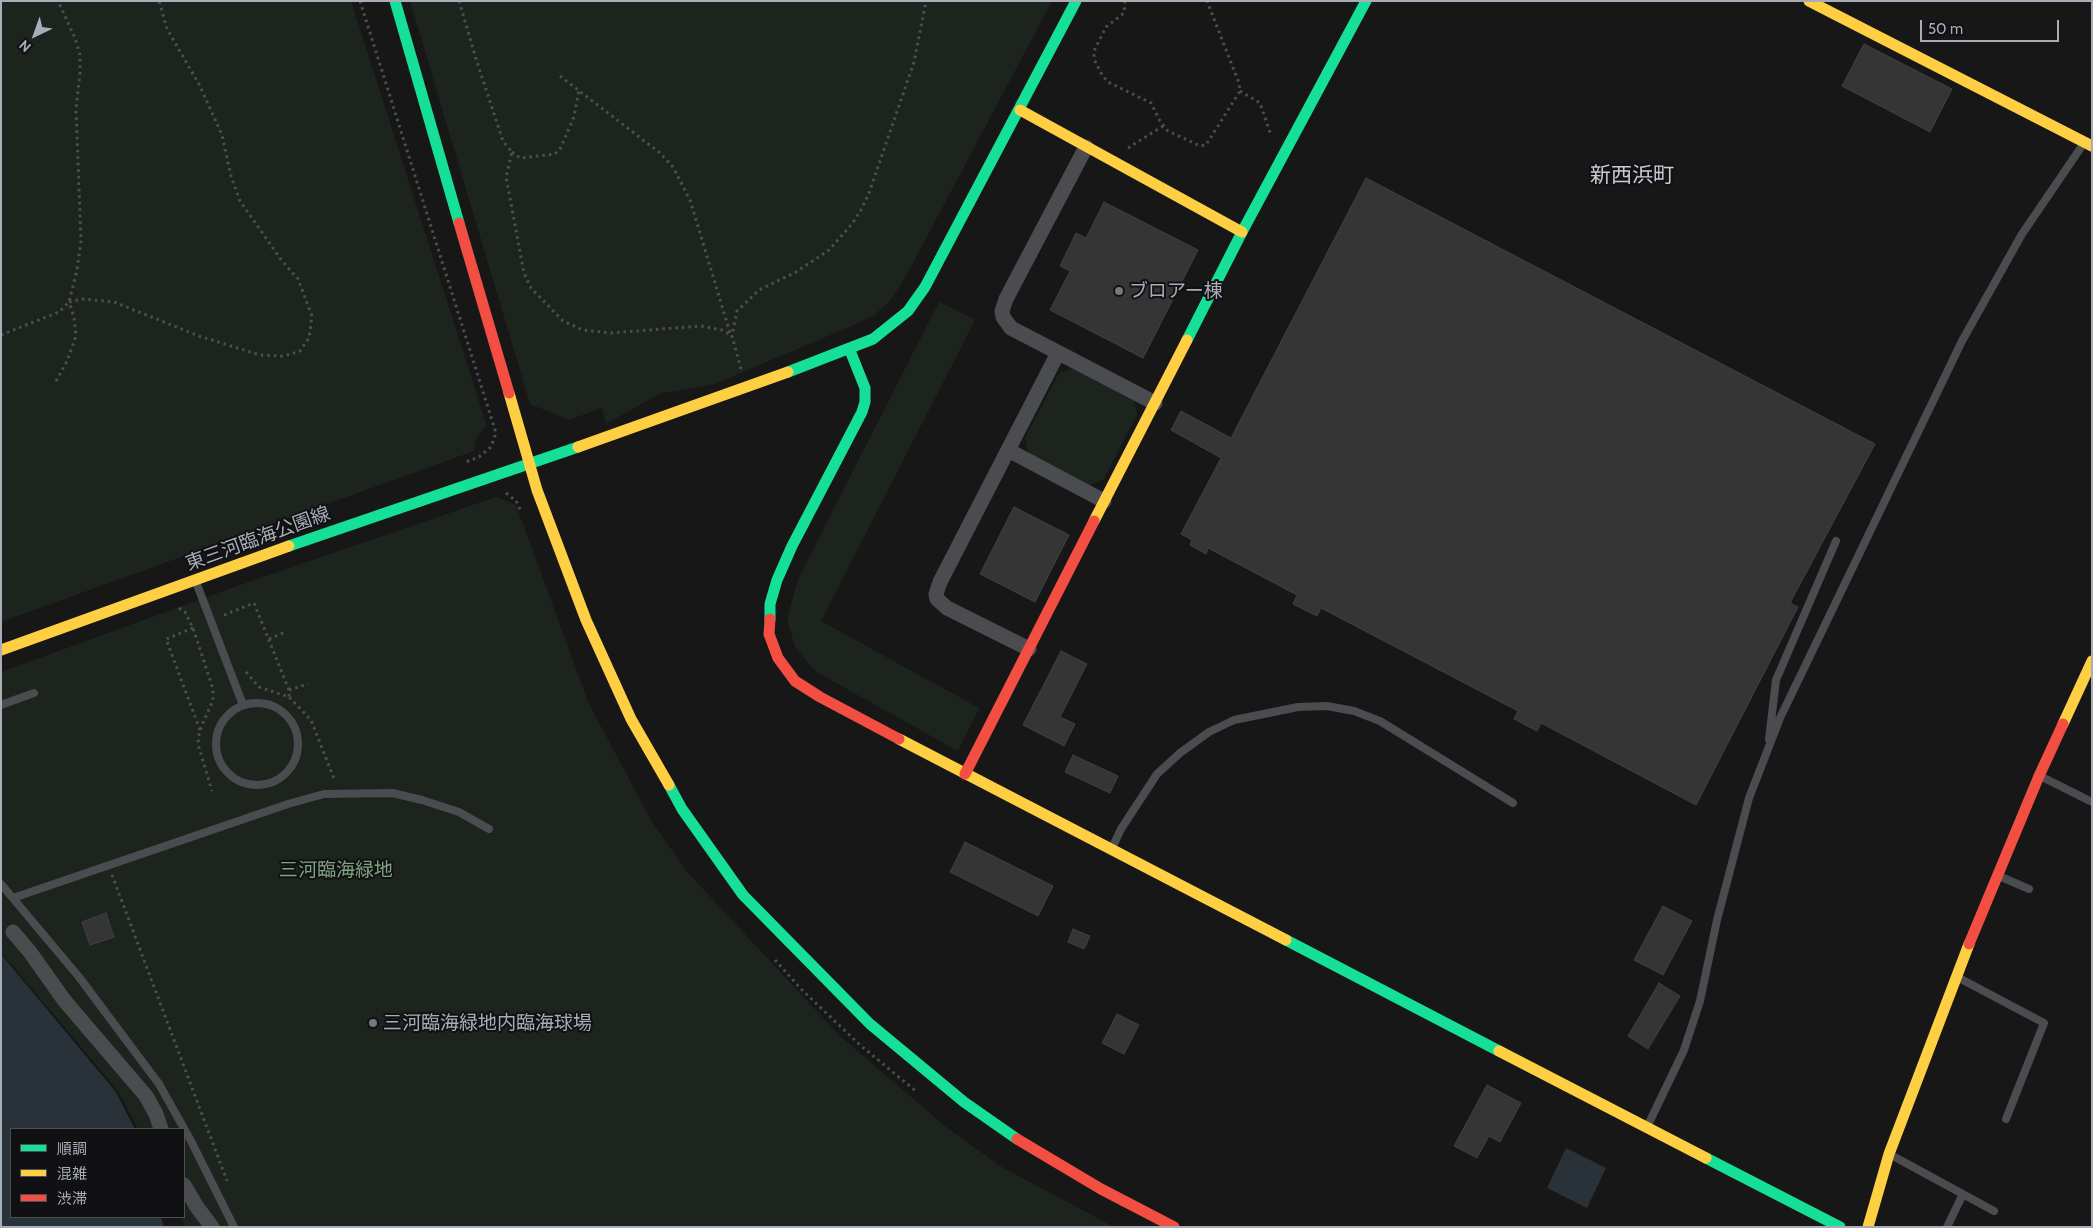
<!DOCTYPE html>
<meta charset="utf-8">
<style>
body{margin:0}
#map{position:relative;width:2093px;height:1228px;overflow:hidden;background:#171717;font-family:Cabin,"Noto Sans JP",sans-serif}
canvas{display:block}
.frame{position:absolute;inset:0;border:2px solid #a8adb8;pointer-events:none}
.legend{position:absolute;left:10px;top:1128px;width:175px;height:90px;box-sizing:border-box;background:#111113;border:1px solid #4d4f55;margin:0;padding:6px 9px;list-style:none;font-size:15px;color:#a8adb8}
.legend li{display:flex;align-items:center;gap:10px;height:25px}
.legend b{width:25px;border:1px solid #4d4f55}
.north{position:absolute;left:10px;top:10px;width:50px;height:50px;-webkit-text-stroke:4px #111113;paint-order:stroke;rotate:222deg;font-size:14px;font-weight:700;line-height:20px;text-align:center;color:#a8adb8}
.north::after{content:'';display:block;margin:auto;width:18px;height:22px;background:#a8adb8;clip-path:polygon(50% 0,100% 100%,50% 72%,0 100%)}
.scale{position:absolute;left:1920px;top:20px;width:139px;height:22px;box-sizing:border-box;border:2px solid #a8adb8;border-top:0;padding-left:6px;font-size:15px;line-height:18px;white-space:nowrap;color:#a8adb8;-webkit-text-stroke:4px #111113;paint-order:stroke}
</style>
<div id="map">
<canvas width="2093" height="1228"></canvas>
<div class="frame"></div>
<ul class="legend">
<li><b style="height:6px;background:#16e098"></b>順調</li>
<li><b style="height:6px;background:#ffcf43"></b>混雑</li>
<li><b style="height:6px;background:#f24e42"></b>渋滞</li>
</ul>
<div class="north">N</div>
<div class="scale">50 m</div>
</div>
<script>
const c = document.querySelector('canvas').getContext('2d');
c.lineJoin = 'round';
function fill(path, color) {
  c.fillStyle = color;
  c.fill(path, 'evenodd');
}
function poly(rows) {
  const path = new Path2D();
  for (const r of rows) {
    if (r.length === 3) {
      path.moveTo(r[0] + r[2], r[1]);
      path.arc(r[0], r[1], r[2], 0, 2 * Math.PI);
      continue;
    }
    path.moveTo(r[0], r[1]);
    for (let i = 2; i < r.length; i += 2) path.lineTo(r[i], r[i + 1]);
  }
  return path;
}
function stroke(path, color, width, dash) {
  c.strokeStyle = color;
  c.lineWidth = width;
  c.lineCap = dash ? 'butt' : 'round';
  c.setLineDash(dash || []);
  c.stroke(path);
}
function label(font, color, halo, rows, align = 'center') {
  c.font = font + ' Cabin,"Noto Sans JP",sans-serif';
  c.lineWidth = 4;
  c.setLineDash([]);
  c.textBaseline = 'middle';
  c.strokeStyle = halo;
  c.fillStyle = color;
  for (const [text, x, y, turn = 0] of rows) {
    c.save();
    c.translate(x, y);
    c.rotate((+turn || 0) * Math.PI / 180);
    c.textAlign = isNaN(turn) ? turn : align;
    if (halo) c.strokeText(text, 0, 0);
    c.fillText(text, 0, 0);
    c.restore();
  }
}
const green = poly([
 [1,1,351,1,487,426,481,432,475,442,474,451,1,622],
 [410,1,1052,1,905,278,890,301,873,316,847,328,715,384,659,394,606,424,602,408,569,420,530,404],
 [939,302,975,320,821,621,979,708,958,751,834,682,813,669,795,647,787,619,798,579],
 [1072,368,1134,400,1137,414,1104,479,1090,485,1028,453,1025,438,1059,373],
 [496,497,516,505,589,704,653,824,689,874,841,1037,945,1126,1000,1166,1114,1227,186,1227,181,1217,184,1217,184,1129,135,1129,116,1092,1,954,1,672,234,587]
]);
const water = poly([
 [1,954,116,1092,135,1129,11,1129,11,1217,161,1217,164,1227,1,1227],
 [1566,1148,1606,1168,1587,1208,1547,1188]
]);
const pier = poly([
 [1,952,118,1091,138,1129,135,1129,116,1092,1,954]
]);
const building = poly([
 [1864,44,1952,89,1930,132,1842,86,1864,44],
 [1366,178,1875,444,1790,603,1798,607,1696,805,1541,723,1537,731,1514,719,1518,711,1321,608,1317,616,1293,604,1297,595,1208,548,1206,554,1190,545,1192,540,1181,534,1221,458,1171,430,1181,411,1231,438,1366,178],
 [1104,202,1198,250,1143,358,1050,310,1070,271,1060,266,1076,233,1086,238,1104,202],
 [1014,507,1069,535,1035,602,980,574,1014,507],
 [1061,651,1087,664,1060,717,1075,724,1064,746,1023,725,1061,651],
 [1073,755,1118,776,1110,793,1065,772,1073,755],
 [965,842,1053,886,1038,916,950,872,965,842],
 [1663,906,1692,921,1663,975,1634,960,1663,906],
 [106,913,114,937,90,945,82,922,106,913],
 [1073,929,1090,936,1084,949,1068,942,1073,929],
 [1659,983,1680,996,1648,1049,1628,1036,1659,983],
 [1117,1014,1139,1025,1124,1054,1102,1043,1117,1014],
 [1487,1085,1521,1103,1500,1142,1489,1136,1477,1158,1454,1146,1487,1085]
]);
const path = poly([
 [360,1,496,433,491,447,479,457,463,463],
 [459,1,476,59,503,141,512,152,506,177,524,273,531,288,563,321,583,330,611,333,701,326,722,330,732,336],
 [1125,1,1124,13,1106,27,1094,51,1094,59,1102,75,1108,82,1151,103,1160,121,1168,131,1200,146,1206,145,1240,91,1239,83,1207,1],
 [560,76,660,153,673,167,690,200,731,336],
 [1240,91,1260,103,1271,135],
 [1128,148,1163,126],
 [512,152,520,158,555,154,560,149,574,117,579,90],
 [1,335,59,312,69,302,77,270,81,241,76,109,80,73,80,55,75,38,58,1],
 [741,369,732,336,737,311,759,290,796,272,829,250,852,224,861,210,869,193,914,62,926,1],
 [56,381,67,361,76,336,74,317,69,302,82,299,114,302,199,336,260,355,282,356,291,354,300,351,309,338,312,316,298,279,282,261,240,201,231,176,222,135,200,86,167,29,159,1],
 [506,493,516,501,521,511],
 [179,608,185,612,193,628,213,689,213,700,200,730,198,739,199,748,212,791],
 [224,615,254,603,289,690,289,697],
 [193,628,166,639,200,730],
 [269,639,285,632],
 [246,672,259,687,289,697,311,720,335,781],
 [289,690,308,684],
 [112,875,227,1181],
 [775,960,802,990,860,1045,917,1092]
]);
const lane = poly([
 [196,582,243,705],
 [257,744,41],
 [1,705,34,693],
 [1769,739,1776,680,1836,541],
 [2040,776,2092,802],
 [1112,848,1121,829,1157,774,1180,753,1209,732,1234,720,1298,707,1327,706,1354,711,1380,721,1513,803],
 [1999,876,2029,889],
 [1,884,79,977,159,1084,191,1141,234,1227],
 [13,898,288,804,324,794,392,793,422,800,459,812,489,829],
 [1959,978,2044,1023,2006,1119],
 [1648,1125,1684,1050,1700,1001,1717,920,1749,798,1780,718,1962,341,2022,234,2084,143],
 [1891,1155,1994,1211],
 [1947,1227,1963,1194]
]);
const street = poly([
 [1086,147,1006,299,1002,311,1003,317,1011,328,1155,403],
 [1008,450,1104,501],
 [1029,649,947,608,937,599,936,594,940,582,1058,353],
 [13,932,30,952,64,1000,146,1096,156,1114,161,1129],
 [184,1185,197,1207,212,1227]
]);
const fast = poly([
 [395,1,459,223],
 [1187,340,1242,232,1366,1],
 [788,372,873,339,908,311,925,287,1076,1],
 [289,546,578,447],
 [770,619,770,604,777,580,792,546,862,412,865,402,865,388,849,348],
 [669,785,682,809,743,895,870,1024,964,1102,1017,1139],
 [1286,940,1499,1051],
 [1706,1158,1840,1227]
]);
const slow = poly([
 [1809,1,2092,146],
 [1020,110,1242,232],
 [509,393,537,490,586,620,631,719,669,785],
 [578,447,788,372],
 [1094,521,1187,340],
 [1,650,289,546],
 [2063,724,2092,661],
 [899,739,1286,940],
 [1499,1051,1706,1158],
 [1868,1227,1889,1154,1969,944]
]);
const jam = poly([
 [459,223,509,393],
 [770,619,769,634,778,658,795,681,820,697,899,739],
 [965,774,1094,521],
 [1969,944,2039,776,2063,724],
 [1017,1139,1101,1189,1174,1227]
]);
const markers = [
 [1119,291,5,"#757880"],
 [373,1023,5,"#757880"]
];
const poiNames = [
 ["ブロアー棟",1129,291],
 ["三河臨海緑地内臨海球場",383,1023]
];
const streetNames = [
 ["東三河臨海公園線",258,539,-20]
];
const parkNames = [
 ["三河臨海緑地",336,870]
];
const quarterNames = [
 ["新西浜町",1632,176]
];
fill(green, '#1d241e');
fill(water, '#2a3239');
fill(pier, '#171717');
fill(building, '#353536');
stroke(building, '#3f4043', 1);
stroke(path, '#4d4e52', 3, [2.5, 4]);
stroke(lane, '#4b4c50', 8);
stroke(street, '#4b4c50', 15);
stroke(fast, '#16e098', 11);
stroke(slow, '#ffcf43', 11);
stroke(jam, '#f24e42', 11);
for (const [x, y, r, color] of markers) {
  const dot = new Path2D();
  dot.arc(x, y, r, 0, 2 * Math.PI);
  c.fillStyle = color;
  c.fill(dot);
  stroke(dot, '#111113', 2);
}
label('19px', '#a8adb8', '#111113', poiNames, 'left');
label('19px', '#a8adb8', '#111113', streetNames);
label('19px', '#7fa381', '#111113', parkNames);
label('21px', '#c9ccd4', '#111113', quarterNames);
</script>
